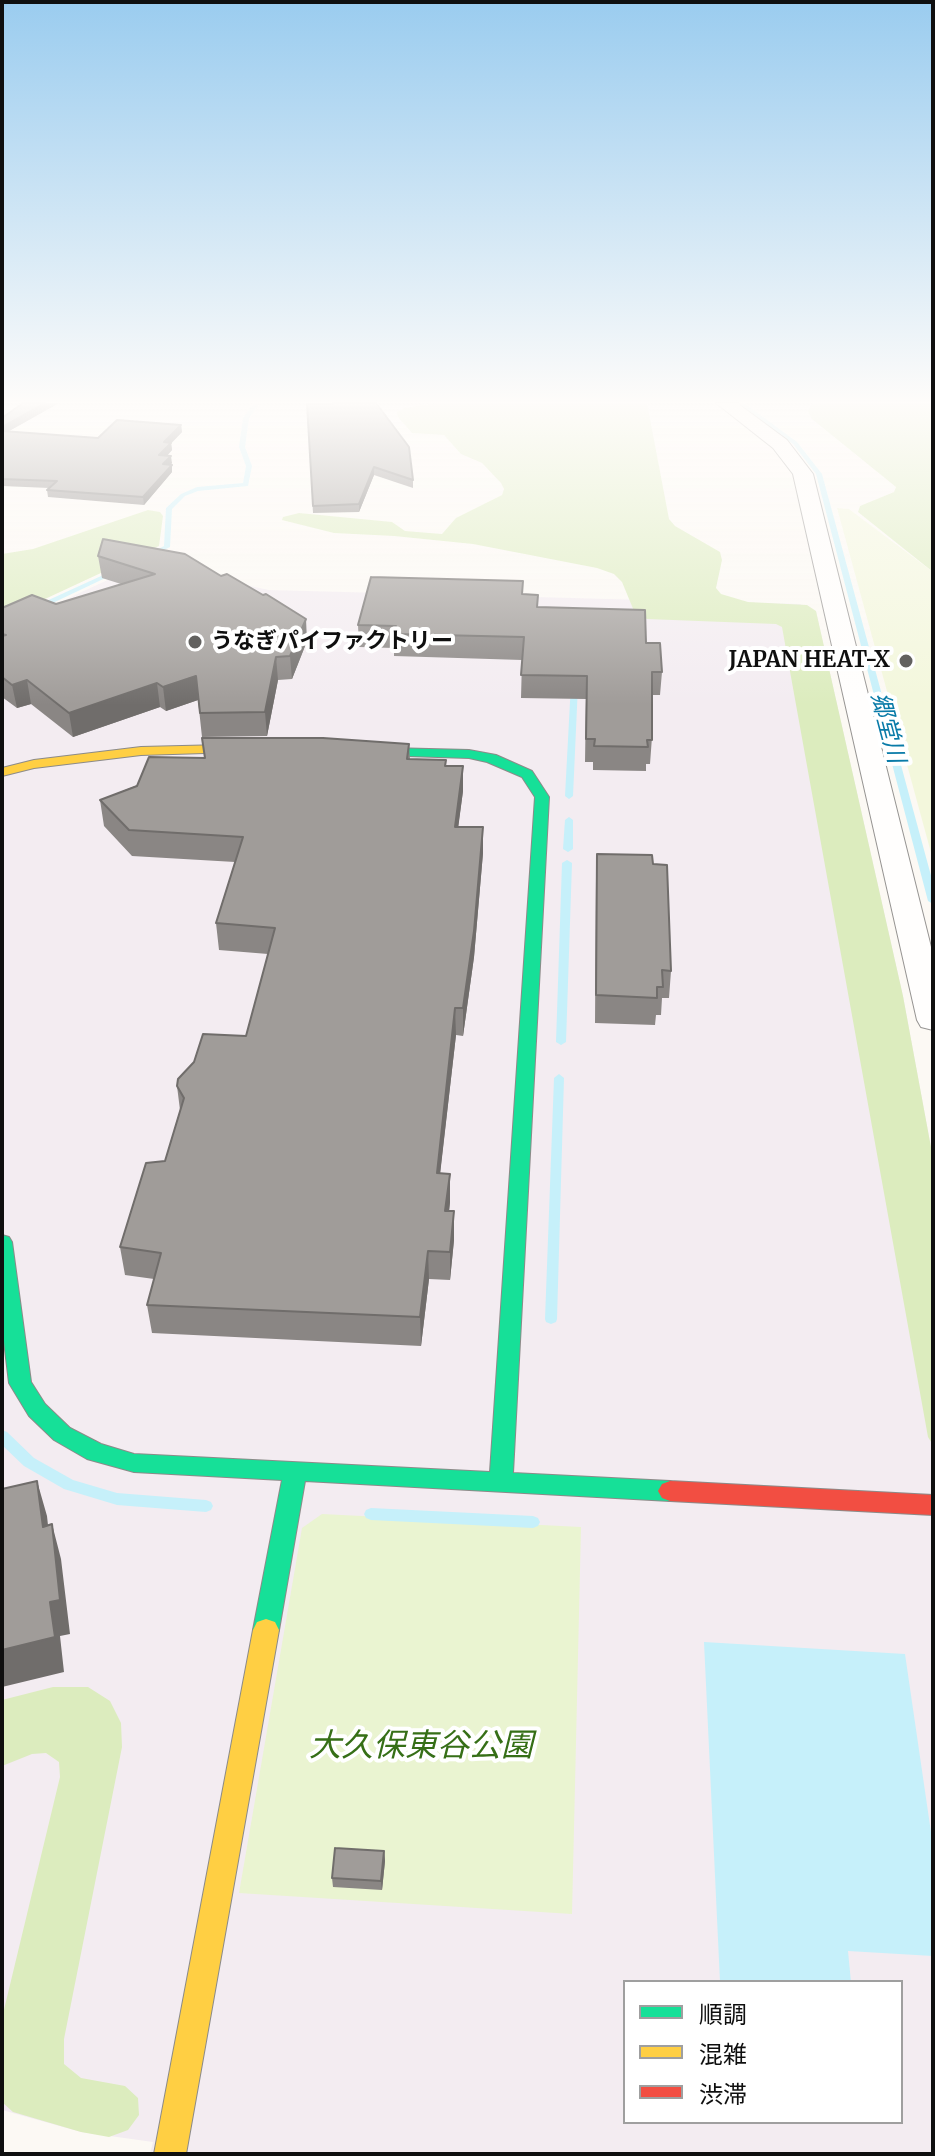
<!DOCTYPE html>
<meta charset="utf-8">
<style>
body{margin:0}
#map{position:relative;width:935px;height:2156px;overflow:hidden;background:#fcf9f4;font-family:Merriweather,"Noto Sans JP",serif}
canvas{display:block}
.frame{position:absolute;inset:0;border:4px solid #0f0f0f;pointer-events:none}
.legend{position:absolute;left:623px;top:1980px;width:280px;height:144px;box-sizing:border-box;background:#fff;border:2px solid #9f9f9f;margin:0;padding:10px 14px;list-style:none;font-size:24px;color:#0f0f0f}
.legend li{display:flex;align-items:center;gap:16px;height:40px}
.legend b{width:40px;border:2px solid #9f9f9f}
</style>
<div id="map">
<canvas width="935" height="2156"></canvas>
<div class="frame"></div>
<ul class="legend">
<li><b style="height:10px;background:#16e098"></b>順調</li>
<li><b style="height:10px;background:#ffcf43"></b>混雑</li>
<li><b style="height:10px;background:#f24e42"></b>渋滞</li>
</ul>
</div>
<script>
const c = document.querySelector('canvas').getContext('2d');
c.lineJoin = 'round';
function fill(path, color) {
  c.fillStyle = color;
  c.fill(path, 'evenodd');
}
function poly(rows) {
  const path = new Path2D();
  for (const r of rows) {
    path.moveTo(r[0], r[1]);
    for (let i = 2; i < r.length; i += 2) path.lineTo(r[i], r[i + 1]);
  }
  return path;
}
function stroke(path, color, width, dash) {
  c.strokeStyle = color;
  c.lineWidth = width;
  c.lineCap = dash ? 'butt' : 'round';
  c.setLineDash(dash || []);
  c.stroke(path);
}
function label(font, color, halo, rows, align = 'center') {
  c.font = font + ' Merriweather,"Noto Sans JP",serif';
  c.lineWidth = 8;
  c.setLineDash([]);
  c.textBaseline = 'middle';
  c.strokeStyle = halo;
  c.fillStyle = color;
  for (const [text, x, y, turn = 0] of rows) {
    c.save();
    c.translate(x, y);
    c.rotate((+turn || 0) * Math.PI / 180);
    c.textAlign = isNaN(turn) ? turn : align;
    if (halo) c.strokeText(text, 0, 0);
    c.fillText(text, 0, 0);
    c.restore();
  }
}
const industrial = poly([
 [144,563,269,590,800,604,816,611,903,996,933,1158,933,2154,150,2154,153,2142,81,2132,2,2110,2,629],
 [625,1982,901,1982,901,2122,625,2122]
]);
const green = poly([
 [322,1514,581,1527,572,1914,239,1893,302,1528]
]);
const forest = poly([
 [435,403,647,403,669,519,675,526,720,552,722,560,716,588,721,594,748,602,807,605,816,611,903,996,933,1158,933,1445,928,1437,782,627,776,624,647,619,634,611,622,582,614,574,597,568,473,544,394,536,334,533,282,520,283,517,299,513,392,522,405,531,442,534,456,518,502,495,504,489,501,483,482,463,461,454,444,435,412,433,398,417,397,412,405,408],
 [813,403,933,403,933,572,858,512,860,506,894,492,896,487,812,419,808,411],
 [148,510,160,512,163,516,159,546,2,619,2,554,33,549],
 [53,1687,88,1687,110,1701,121,1723,122,1747,64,2039,64,2064,81,2078,125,2086,138,2098,139,2115,128,2130,109,2137,81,2132,13,2112,2,2102,2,2018,60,1777,59,1762,46,1753,32,1754,2,1766,2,1700]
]);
const pitch = poly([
 [837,508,849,509,933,572,933,860]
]);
const water = poly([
 [704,1642,905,1654,933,1846,933,1956,848,1951,851,1982,720,1982]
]);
const stream = poly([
 [254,403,260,403,249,418,245,447,252,466,248,486,198,491,185,496,172,509,170,547,150,557,146,557,146,555,164,546,166,508,181,494,197,487,243,483,246,466,239,447,243,418,254,403],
 [737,403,744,403,797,442,822,474,933,883,933,904,928,901,816,474,793,444,737,403],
 [112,571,118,572,38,610,31,608,112,571],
 [571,683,578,685,573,796,569,799,565,796,571,683],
 [569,817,573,820,573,849,568,852,563,849,565,820,569,817],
 [567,860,572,863,566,1042,561,1045,556,1042,562,863,567,860],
 [559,1074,564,1078,557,1319,556,1322,551,1324,546,1322,545,1319,554,1078,559,1074],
 [2,1430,7,1432,34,1458,73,1480,117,1493,206,1500,211,1502,213,1506,211,1510,206,1512,117,1505,64,1489,24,1466,2,1445,2,1430],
 [371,1508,533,1516,538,1518,540,1522,538,1526,533,1528,371,1520,366,1518,364,1514,366,1510,371,1508]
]);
const street = poly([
 [716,403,737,403,787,440,813,474,933,955,933,1030,921,1027,917,1020,793,474,773,448,716,403]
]);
const fast = poly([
 [349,747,469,750,496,755,532,771,549,797,513,1473,670,1481,678,1484,682,1491,678,1498,670,1501,305,1481,279,1630,275,1638,266,1641,257,1638,253,1630,282,1480,134,1472,87,1459,54,1440,29,1416,9,1383,2,1325,2,1235,9,1237,12,1242,31,1382,45,1404,70,1428,101,1444,134,1454,490,1472,535,797,522,777,487,762,469,758,344,754,342,751,349,747]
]);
const slow = poly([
 [264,744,271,748,269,751,141,755,34,768,2,776,2,768,34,760,141,747,264,744],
 [266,1619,275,1622,279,1630,186,2154,154,2154,253,1630,257,1622,266,1619]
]);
const jam = poly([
 [670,1481,933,1495,933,1515,670,1501,662,1498,658,1491,662,1484,670,1481]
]);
const wall = poly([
 [23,403,59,403,9,431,98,438,181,425,182,432,171,443,172,450,167,456,172,463,170,465,172,465,172,472,144,505,48,497,47,490,49,488,2,486,2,418],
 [328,403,376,403,413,480,413,488,374,475,359,512,313,513,307,404,329,404],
 [103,539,307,641,292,679,278,680,267,736,202,737,198,700,166,711,160,707,73,737,31,704,17,708,2,697,2,608,56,604,121,584,102,578,98,556],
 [523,581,523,594,537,607,646,643,662,672,660,695,652,695,652,737,650,764,646,764,646,771,593,770,593,762,585,762,586,699,521,698,522,660,394,656,394,648,359,647,358,625],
 [409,744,410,759,446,760,446,766,463,766,463,791,458,827,483,853,474,957,463,1036,456,1035,440,1173,450,1202,449,1211,454,1211,454,1240,450,1280,429,1279,421,1346,152,1333,147,1305,154,1279,125,1275,120,1247,165,1161,180,1110,177,1086,246,1036,268,954,219,950,216,923,235,862,132,856,104,826,100,800,205,758],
 [597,854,653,864,671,971,669,998,662,998,661,1015,656,1015,655,1025,595,1023,596,880],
 [384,1851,385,1861,382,1890,333,1887,332,1878]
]);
const shadedWall = poly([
 [45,403,59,403,2,435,2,427],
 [181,425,182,432,165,450,164,442],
 [171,443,172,450,160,463,159,455],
 [171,456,172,463,164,472,163,464],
 [172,465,172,472,144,505,143,497],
 [374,467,374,475,359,512,359,504],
 [306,619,307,641,292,679,290,656],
 [276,657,278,680,267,736,265,712],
 [196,676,198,700,166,711,163,687],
 [27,680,31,704,17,708,12,685],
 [157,683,160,707,73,737,69,713],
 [463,766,463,791,455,852,455,827],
 [483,827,483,853,474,957,463,1036,463,1008],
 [455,1008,456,1035,437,1201,437,1173],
 [450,1174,450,1202,446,1239,445,1211],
 [454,1211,454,1240,450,1280,450,1252],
 [428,1251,429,1279,421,1346,420,1317],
 [37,1481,47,1516,52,1562,43,1527],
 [52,1524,61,1559,70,1634,60,1636,64,1672,2,1687,2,1650,50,1602],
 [384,1851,385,1861,382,1890,381,1881]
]);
const building = poly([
 [23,403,45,403,2,427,2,418,23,403],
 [333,403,376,403,409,447,413,480,374,467,359,504,313,506,307,404,334,404,333,403],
 [117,420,181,425,164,442,171,443,159,455,171,456,163,464,172,465,143,497,47,490,57,481,2,479,2,431,98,438,117,420],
 [103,539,185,554,221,576,227,574,263,595,266,594,306,619,290,656,276,657,265,712,200,713,196,676,163,687,157,683,69,713,27,680,12,685,2,677,2,636,6,635,2,634,2,608,32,595,56,604,155,574,98,556,103,539],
 [371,577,523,581,522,594,538,595,537,607,645,610,646,643,660,643,662,672,652,672,652,740,647,740,648,747,594,746,595,739,586,739,587,676,521,675,524,637,394,634,396,626,358,625,371,577],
 [202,738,323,738,409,744,407,759,446,760,445,766,463,766,455,827,483,827,474,931,463,1008,455,1008,437,1173,450,1174,445,1211,454,1211,450,1252,428,1251,420,1317,147,1305,161,1253,120,1247,146,1163,165,1161,184,1098,177,1086,178,1079,194,1062,203,1034,246,1036,275,928,216,923,243,837,129,830,100,800,137,786,149,757,205,758,202,738],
 [597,854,652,855,653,864,667,865,671,971,662,970,663,987,657,987,657,998,596,995,597,854],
 [37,1481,43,1527,52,1524,60,1600,50,1602,55,1637,2,1650,2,1489,37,1481],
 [335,1848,384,1851,381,1881,332,1878,335,1848]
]);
const markers = [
 [195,642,8,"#62615f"],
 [906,661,8,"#62615f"]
];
const farPoinames = [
 ["うなぎパイファクトリー",211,642],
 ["JAPAN HEAT-X",890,661,"right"]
];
const farWaternames = [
 ["郷堂川",887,728,75]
];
const nearParknames = [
 ["大久保東谷公園",421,1747]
];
fill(industrial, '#f3ecf1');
fill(green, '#eaf4d1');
fill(forest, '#dcecbe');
fill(pitch, '#f3f7dc');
fill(water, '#c6f0fa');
fill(stream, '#c6f0fa');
stroke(street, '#969492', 2);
stroke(fast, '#8c8b89', 2);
stroke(slow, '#8c8b89', 2);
stroke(jam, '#8c8b89', 2);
fill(street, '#fffefd');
fill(fast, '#16e098');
fill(slow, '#ffcf43');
fill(jam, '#f24e42');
fill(wall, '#8a8684');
fill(shadedWall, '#706d6b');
fill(building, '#a09c99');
stroke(building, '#706d6b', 2);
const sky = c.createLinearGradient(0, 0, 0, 705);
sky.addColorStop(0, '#9accef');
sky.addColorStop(0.57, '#fefcfa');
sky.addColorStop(1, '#fefcfa00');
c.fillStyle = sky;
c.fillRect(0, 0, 935, 705);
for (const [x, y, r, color] of markers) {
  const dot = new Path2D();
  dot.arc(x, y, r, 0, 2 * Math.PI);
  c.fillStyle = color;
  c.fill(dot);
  stroke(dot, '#fff', 3);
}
label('bold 22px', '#0f0f0f', '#fff', farPoinames, 'left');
label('italic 24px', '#097ba8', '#fff', farWaternames);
label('italic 32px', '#366f17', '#fff', nearParknames);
</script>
